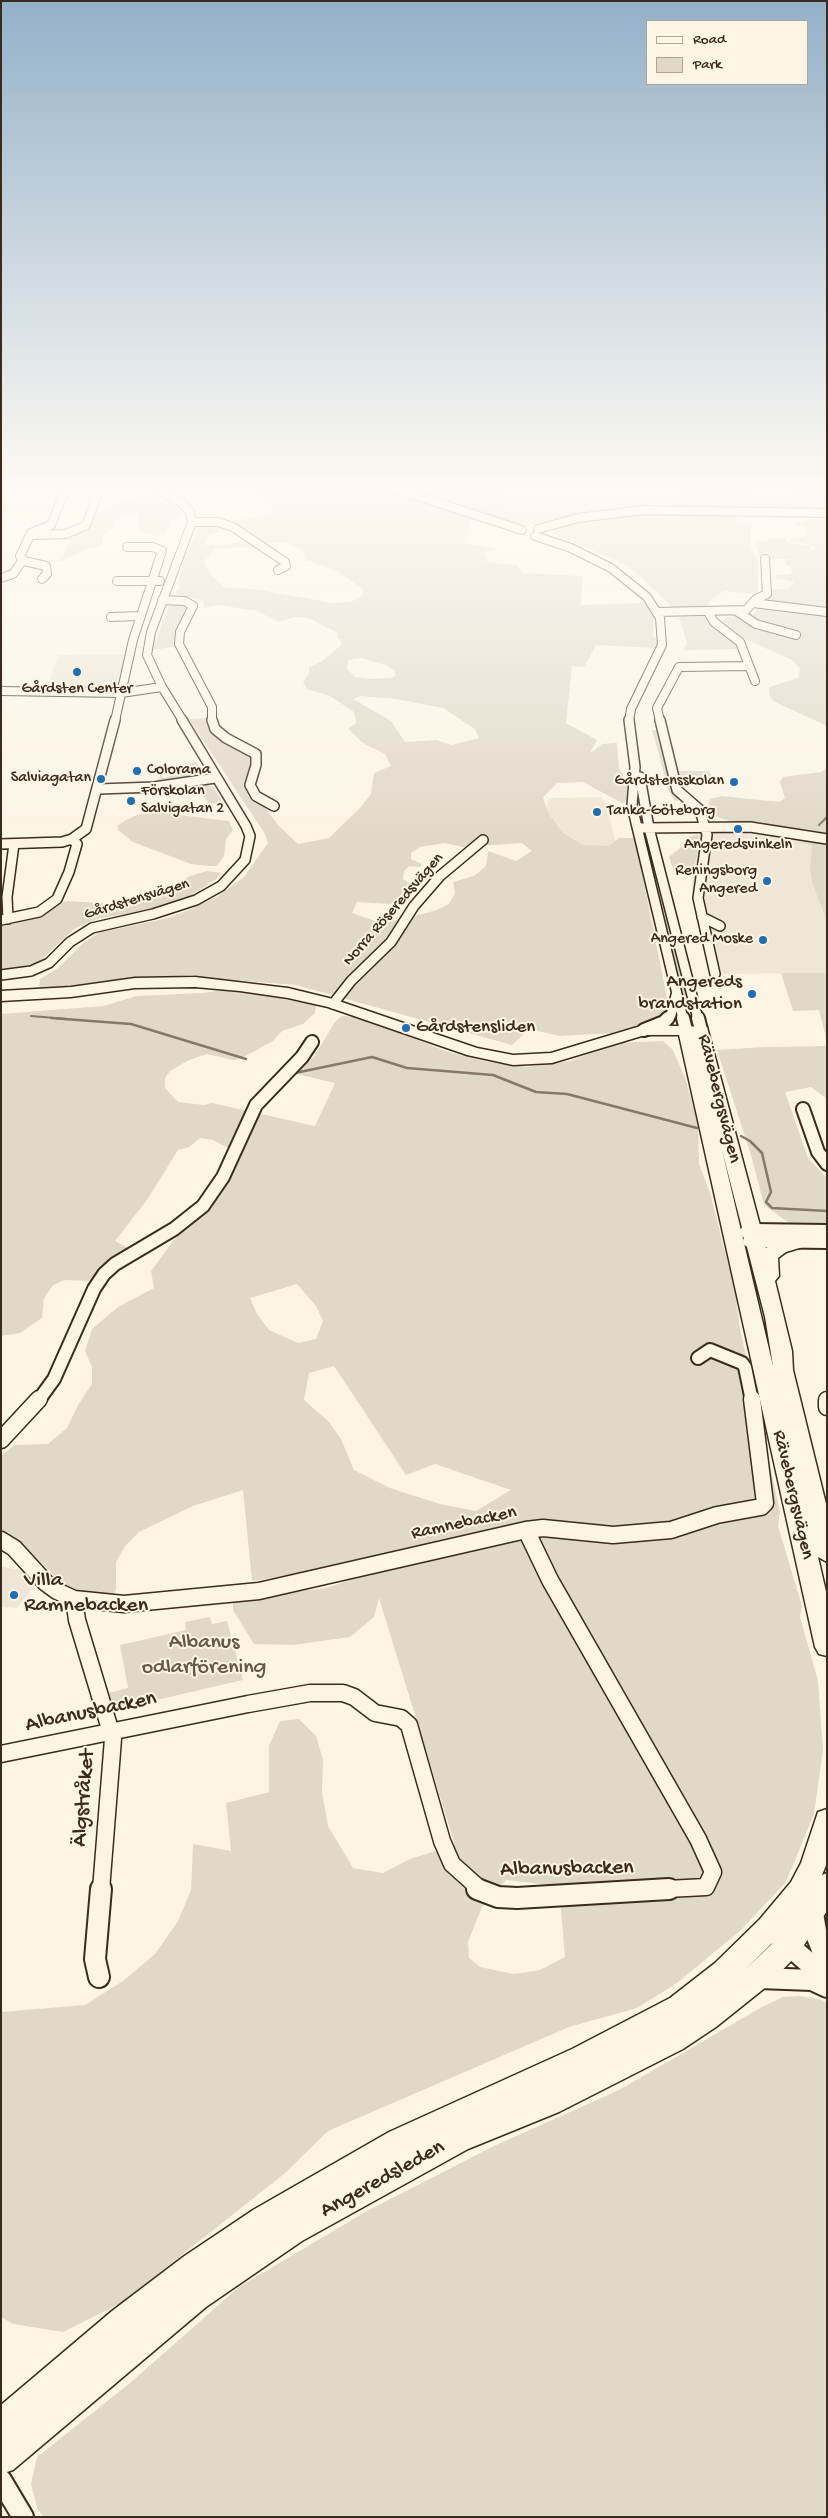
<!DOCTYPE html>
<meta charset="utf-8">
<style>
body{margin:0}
#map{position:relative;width:828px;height:2518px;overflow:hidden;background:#fcf5e5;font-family:"Gochi Hand",sans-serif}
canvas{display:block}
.frame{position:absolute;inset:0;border:2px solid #3b2a1e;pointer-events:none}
.legend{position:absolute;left:646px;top:20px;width:162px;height:65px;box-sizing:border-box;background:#fcf5e5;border:1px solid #afa495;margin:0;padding:6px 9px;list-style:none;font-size:15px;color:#3b2a1e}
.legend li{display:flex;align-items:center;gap:10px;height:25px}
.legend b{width:25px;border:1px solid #afa495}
</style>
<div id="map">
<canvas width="828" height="2518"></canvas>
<div class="frame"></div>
<ul class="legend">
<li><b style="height:6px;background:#fcf5e5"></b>Road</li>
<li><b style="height:14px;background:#e0d8c8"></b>Park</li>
</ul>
</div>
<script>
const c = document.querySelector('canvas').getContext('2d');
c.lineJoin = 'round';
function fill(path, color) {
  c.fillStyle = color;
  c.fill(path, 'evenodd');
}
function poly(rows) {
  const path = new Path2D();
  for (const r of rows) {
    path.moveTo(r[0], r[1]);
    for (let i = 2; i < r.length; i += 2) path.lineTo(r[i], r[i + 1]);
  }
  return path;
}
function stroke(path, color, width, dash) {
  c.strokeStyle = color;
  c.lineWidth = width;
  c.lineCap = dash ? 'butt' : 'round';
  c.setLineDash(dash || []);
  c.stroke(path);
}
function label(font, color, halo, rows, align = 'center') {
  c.font = font + ' "Gochi Hand",sans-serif';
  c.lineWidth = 4;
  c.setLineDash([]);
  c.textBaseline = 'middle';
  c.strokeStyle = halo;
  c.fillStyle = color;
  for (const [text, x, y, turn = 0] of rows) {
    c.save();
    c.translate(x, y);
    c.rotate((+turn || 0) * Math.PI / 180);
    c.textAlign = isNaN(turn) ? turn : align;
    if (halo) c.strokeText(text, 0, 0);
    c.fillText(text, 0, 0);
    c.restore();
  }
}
const built = poly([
 [503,488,685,488,685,490,681,502,667,506,587,507,585,510,555,514,500,510,500,495],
 [125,654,117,690,46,692,58,655],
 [601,797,607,804,616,846,579,846,559,831,545,813,549,798],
 [715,832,792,837,795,840,812,846,810,868,812,882,827,922,827,973,711,974,698,924,692,891,692,874,698,853,698,835],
 [1,1566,13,1569,27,1568,37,1583,17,1608,1,1607]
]);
const green = poly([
 [214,488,503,488,500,495,504,499,501,510,555,514,585,510,587,507,606,508,610,511,539,524,515,523,495,517,478,518,472,521,463,543,500,549,484,551,487,562,517,565,522,573,583,576,581,605,645,603,654,616,653,635,657,641,657,646,654,648,596,645,584,667,572,666,566,723,597,740,590,753,602,744,617,743,619,768,631,789,627,797,629,802,622,803,583,782,557,783,543,797,548,813,563,833,582,845,609,846,619,838,635,838,669,1008,660,1018,612,1033,560,1036,529,1029,512,1045,296,985,219,979,162,978,39,992,40,979,58,968,82,944,98,933,168,918,189,910,218,896,244,877,268,843,265,834,189,719,208,718,211,728,252,755,246,779,250,797,264,806,278,825,298,844,329,838,361,807,371,794,374,773,391,766,385,754,363,743,348,729,356,723,354,712,330,696,307,689,303,682,309,674,309,667,321,662,339,647,342,642,337,637,338,633,308,618,295,617,279,622,257,611,219,605,204,608,203,601,177,594,176,591,181,588,178,583,184,559,200,525,253,518,275,511,253,492,216,494],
 [239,527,249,530,249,534,243,537,243,540,229,545,205,545,206,539,211,535],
 [288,542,303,551,305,559,337,571,364,590,362,596,351,602,333,603,254,589,225,588,212,576,204,562,215,549,241,547,256,548,259,551,263,551,261,546,267,543],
 [362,658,386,665,394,670,396,675,391,678,372,679,355,677,347,669,348,660],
 [361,696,396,699,443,708,475,729,479,738,452,745,436,740,405,742,391,721,353,699],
 [445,843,463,847,522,843,532,851,516,861,488,851,486,866,474,876,453,882,455,893,449,904,437,910,399,920,375,921,352,913,357,902,390,904,406,898,413,891,411,884,403,879,404,871,409,866,420,867,422,864,411,859,411,853,420,847],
 [685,488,741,488,777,497,784,496,792,490,789,488,827,488,827,726,773,701,769,694,769,687,798,678,800,668,792,660,743,638,722,621,728,617,752,614,767,601,770,590,789,588,794,582,775,578,776,575,792,574,791,567,786,565,785,560,803,560,760,558,755,542,766,542,767,539,786,539,786,542,811,546,810,554,816,546,791,541,789,539,806,536,808,528,795,524,796,522,814,519,816,515,783,508,770,510,667,506,681,502],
 [155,495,172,503,183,514,171,520,165,535,154,536,138,530,139,514,124,515,116,519,112,529,103,534,102,546,90,548,60,561,42,561,62,559,71,537,89,527,97,512,113,506,118,499,131,500],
 [1,504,56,504,54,511,1,511],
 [673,512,729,513,740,523,751,523,751,547,758,560,758,594,724,591,710,600,707,608,674,609,640,576,624,564,552,533,559,525,604,516],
 [178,604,185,605,187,608,174,635,174,647,152,650,169,606],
 [706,616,709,622,738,643,740,649,683,650,687,643,679,617],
 [652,730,660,730,683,800,675,801,669,792],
 [196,762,204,771,201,776,162,783,157,780,161,776,164,778,179,774,186,764],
 [827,768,827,837,734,823,715,816,708,807,710,799,722,796,779,802,785,798,780,782,783,777,821,772],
 [678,771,710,771,712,779,680,779],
 [205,784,213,787,223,803,209,804,203,796,195,794,101,794],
 [154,812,229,821,233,830,226,839,224,856,220,862,216,866,209,866,191,864,133,842,118,830,117,826,126,820,137,815],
 [698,835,698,853,692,874,674,872,669,857,683,846,688,837],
 [792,837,827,843,827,922,812,882,810,868,812,846,789,838],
 [650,861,653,861,687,994,692,1017,690,1023,688,1022],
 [207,871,222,873,215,880,187,898,157,910,100,918,87,923,74,929,40,961,16,969,1,970,1,922,67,901,113,904,147,898,168,890,190,876],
 [781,973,827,973,827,1041,819,1010,793,1011],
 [229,989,316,1005,315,1013,303,1024,282,1031,273,1041,240,1059,233,1060,207,1054,189,1060,170,1071,165,1078,165,1088,178,1102,204,1105,212,1103,315,1126,335,1083,297,1074,315,1055,335,1022,342,1016,355,1017,380,1025,448,1052,488,1062,527,1067,570,1061,617,1043,663,1041,673,1050,685,1078,698,1123,699,1164,710,1193,735,1291,740,1329,780,1512,778,1526,802,1606,800,1617,818,1681,823,1750,814,1814,786,1882,740,1931,677,1983,637,2008,569,2027,328,2131,284,2174,121,2303,63,2332,13,2324,1,2317,1,2012,85,2005,123,1981,155,1954,178,1921,191,1890,193,1844,231,1851,226,1803,269,1792,269,1746,280,1721,299,1719,316,1736,323,1760,322,1792,328,1826,353,1868,383,1873,410,1859,455,1845,379,1598,374,1617,350,1637,293,1645,254,1644,233,1610,233,1598,326,1588,365,1575,361,1564,252,1581,243,1490,193,1506,139,1532,125,1546,116,1562,116,1590,112,1596,79,1591,61,1582,17,1539,1,1532,1,1456,14,1445,48,1444,67,1428,78,1405,92,1384,92,1367,85,1351,92,1329,118,1307,154,1288,151,1271,173,1241,218,1198,227,1181,230,1149,213,1140,200,1138,189,1147,178,1150,147,1200,115,1241,128,1248,112,1260,93,1281,65,1280,53,1285,44,1298,42,1318,20,1333,1,1336,1,1014,103,1006,137,996,203,993],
 [297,1284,316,1306,323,1321,316,1339,298,1343,269,1330,257,1314,250,1298],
 [334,1366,406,1475,435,1464,511,1490,476,1511,440,1504,390,1488,354,1470,341,1439,329,1422,304,1400,309,1373],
 [506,1880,559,1886,565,1957,540,1970,514,1974,480,1967,469,1958,468,1942,482,1907],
 [827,1046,827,1099,811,1087,785,1092,808,1158,827,1178,827,1224,792,1225,764,1205,751,1155,717,1050,765,1047],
 [210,1617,212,1624,227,1621,243,1680,113,1710,108,1693,128,1688,120,1645,186,1630,185,1622],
 [799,1996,822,2000,827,2003,827,2517,44,2517,38,2510,31,2484,37,2457,130,2383,239,2287,367,2211,494,2146,619,2090,762,2007,783,1997]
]);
const streamFar1 = poly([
 [827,808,827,810],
 [819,825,827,817],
 [31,1016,67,1019]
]);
const stream = poly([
 [51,1018,131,1024,246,1059],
 [295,1073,372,1057,407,1068,493,1075,536,1092,567,1094,697,1128],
 [741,1136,750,1141,762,1153,771,1192,766,1202,772,1208,827,1211]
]);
const minorFar4 = poly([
 [155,488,183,504,190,512,192,522,151,632,147,655,162,687,183,721],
 [393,488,522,530],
 [192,522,218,522,233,527,285,562,286,566,278,570],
 [538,529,578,518,643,510,827,513],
 [35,535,66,534,86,525,100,488],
 [535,536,571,548,611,568,647,597,660,618,662,645,631,709,629,721],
 [1,578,13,574,22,561],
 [42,579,47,574,46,566,24,561,20,556,31,533,51,525,65,491,58,488],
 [117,581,160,581],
 [162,600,185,601,193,606,180,632,179,644,212,707,212,721],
 [753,603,827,612],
 [657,612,746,610,756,599,767,594,765,559],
 [708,612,714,622,740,642,755,681],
 [738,612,756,624,796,635],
 [111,617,140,616],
 [1,691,121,693,162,687],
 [115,721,133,640,162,551,153,547,127,547],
 [660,721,657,708,679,667,749,666]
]);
const minorFar3 = poly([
 [212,720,215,729,226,738,256,754,256,765,250,785,256,796,274,806],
 [629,720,635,767,632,806,683,1019],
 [660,720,677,790,700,810,707,835,698,898,715,974],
 [640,777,649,828,698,1019],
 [99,789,154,787,215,778],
 [641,828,750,827,827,839],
 [1,844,62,842,72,839,86,829,115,720],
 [702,917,720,926],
 [8,919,7,897,14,844],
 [1,920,39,912,57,899,69,872,77,844,72,839],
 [1,975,31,971,49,963,70,942,92,928,153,914,196,900,221,886,245,860,250,836,246,826,182,720],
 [333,1004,351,981,391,942,414,906,440,876,483,840],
 [667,1019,671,1015,676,995]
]);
const minorFar2 = poly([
 [683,1018,686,1030],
 [698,1018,701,1030],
 [644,1030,664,1022,668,1018],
 [803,1109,818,1152,827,1164],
 [746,1232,752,1230,827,1231],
 [749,1241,827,1242],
 [698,1358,710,1350,742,1363,745,1367,752,1401],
 [38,1401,54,1379,94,1289,104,1274,115,1264,174,1229,203,1206,223,1177,256,1105,302,1057,312,1042]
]);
const minorFar1 = poly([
 [827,1400,827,1407],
 [1,1440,39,1399],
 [526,1530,550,1580,698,1839,713,1872,706,1887,647,1890],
 [1,1540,14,1548,46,1583,57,1591,74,1599,124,1604,259,1591,526,1530,543,1528,613,1535,671,1530,717,1515,761,1507,765,1503,752,1399],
 [74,1599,77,1620,113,1739,101,1890],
 [1,1754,248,1704,310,1693,343,1693,354,1697,375,1713,401,1718,409,1725,442,1841,452,1864,481,1890]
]);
const minor = poly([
 [477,1889,498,1897,517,1898,669,1889],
 [813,1913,817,1937,827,1963],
 [769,1928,827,1979],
 [99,1977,95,1959,101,1889],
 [759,1978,812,1980,827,1987],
 [1,2480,23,2517]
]);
const highway = poly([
 [195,977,288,988,333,999,477,1048,513,1055,551,1053,644,1025,707,1027,766,1248,772,1244,799,1236,806,1238,808,1242,806,1246,786,1252,778,1258,779,1276,775,1281,792,1351,793,1370,827,1508,827,1562,818,1557,827,1596,827,1656,819,1654,815,1647,679,1035,645,1035,552,1063,513,1065,467,1055,328,1007,288,998,240,991,195,987,135,988,71,997,1,1001,1,991,71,987,135,978,195,977],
 [722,1150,765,1317,773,1366,722,1150],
 [827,1809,827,1863,822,1875,827,1873,827,1911,798,1954,766,1987,716,2027,683,2049,559,2112,468,2149,302,2241,206,2307,13,2470,1,2474,1,2405,112,2311,183,2257,253,2210,389,2132,572,2049,670,1998,715,1963,760,1919,791,1882,801,1863,818,1812,827,1809],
 [785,1928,780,1936,746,1969,778,1937,785,1928]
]);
const markers = [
 [77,672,5,"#1f6fb2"],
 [137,771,5,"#1f6fb2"],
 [101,779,5,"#1f6fb2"],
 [734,782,5,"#1f6fb2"],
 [131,801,5,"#1f6fb2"],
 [597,812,5,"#1f6fb2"],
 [738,829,5,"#1f6fb2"],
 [767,881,5,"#1f6fb2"],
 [763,940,5,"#1f6fb2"],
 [752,994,5,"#1f6fb2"],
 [406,1028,5,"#1f6fb2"],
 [14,1595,5,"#1f6fb2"]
];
const farPoinames = [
 ["Gårdsten Center",77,690,"center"],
 ["Colorama",147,771,"left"],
 ["Salviagatan",91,779],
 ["Gårdstensskolan",724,782],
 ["Förskolan",141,792,"left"],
 ["Salvigatan 2",141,810,"left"],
 ["Tanka-Göteborg",607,812,"left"],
 ["Angeredsvinkeln",738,846,"center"],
 ["Reningsborg",757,872],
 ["Angered",757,890],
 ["Angered Moske",753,940]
];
const farStreetnames = [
 ["Gårdstensvägen",137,900,-17],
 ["Norra Röseredsvägen",394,910,-49]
];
const poiNames = [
 ["Angereds",742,983],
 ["brandstation",742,1005],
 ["Gårdstensliden",416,1028,"left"]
];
const streetNames = [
 ["Rävebergsvägen",718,1099,76],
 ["Rävebergsvägen",792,1495,77],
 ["Ramnebacken",464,1524,-12]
];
const nearPoinames = [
 ["Villa",24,1582],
 ["Ramnebacken",24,1607]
];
const nearParknames = [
 ["Albanus",204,1644],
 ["odlarförening",204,1669]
];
const nearStreetnames = [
 ["Albanusbacken",91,1713,-12],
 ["Älgstråket",85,1798,-85],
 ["Albanusbacken",567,1870,-1],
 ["Angeredsleden",383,2180,-29]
];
fill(built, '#eee6d6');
fill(green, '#e0d8c8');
stroke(streamFar1, '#85796b', 2);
stroke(stream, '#85796b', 2.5);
stroke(minorFar4, '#3b2a1e', 10);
stroke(minorFar3, '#3b2a1e', 12);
stroke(minorFar2, '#3b2a1e', 16);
stroke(minorFar1, '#3b2a1e', 19);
stroke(minor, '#3b2a1e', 24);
stroke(highway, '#3b2a1e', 3);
stroke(minorFar4, '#fcf5e5', 8);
stroke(minorFar3, '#fcf5e5', 9);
stroke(minorFar2, '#fcf5e5', 12);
stroke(minorFar1, '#fcf5e5', 16);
stroke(minor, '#fcf5e5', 20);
fill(highway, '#fcf5e5');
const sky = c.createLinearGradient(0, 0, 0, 841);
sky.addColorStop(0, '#94b1ca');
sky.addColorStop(0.58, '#fefaf3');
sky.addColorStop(1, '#fefaf300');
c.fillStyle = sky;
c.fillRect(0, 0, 828, 841);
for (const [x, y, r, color] of markers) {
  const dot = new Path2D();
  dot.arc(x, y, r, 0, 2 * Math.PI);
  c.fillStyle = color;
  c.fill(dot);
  stroke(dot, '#fcf5e5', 2);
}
label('16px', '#3b2a1e', '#fcf5e5', farPoinames, 'right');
label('16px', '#3b2a1e', '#fcf5e5', farStreetnames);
label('19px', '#3b2a1e', '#fcf5e5', poiNames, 'right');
label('19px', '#3b2a1e', '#fcf5e5', streetNames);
label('22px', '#3b2a1e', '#fcf5e5', nearPoinames, 'left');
label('22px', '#645648', '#fcf5e5', nearParknames);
label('22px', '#3b2a1e', '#fcf5e5', nearStreetnames);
</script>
